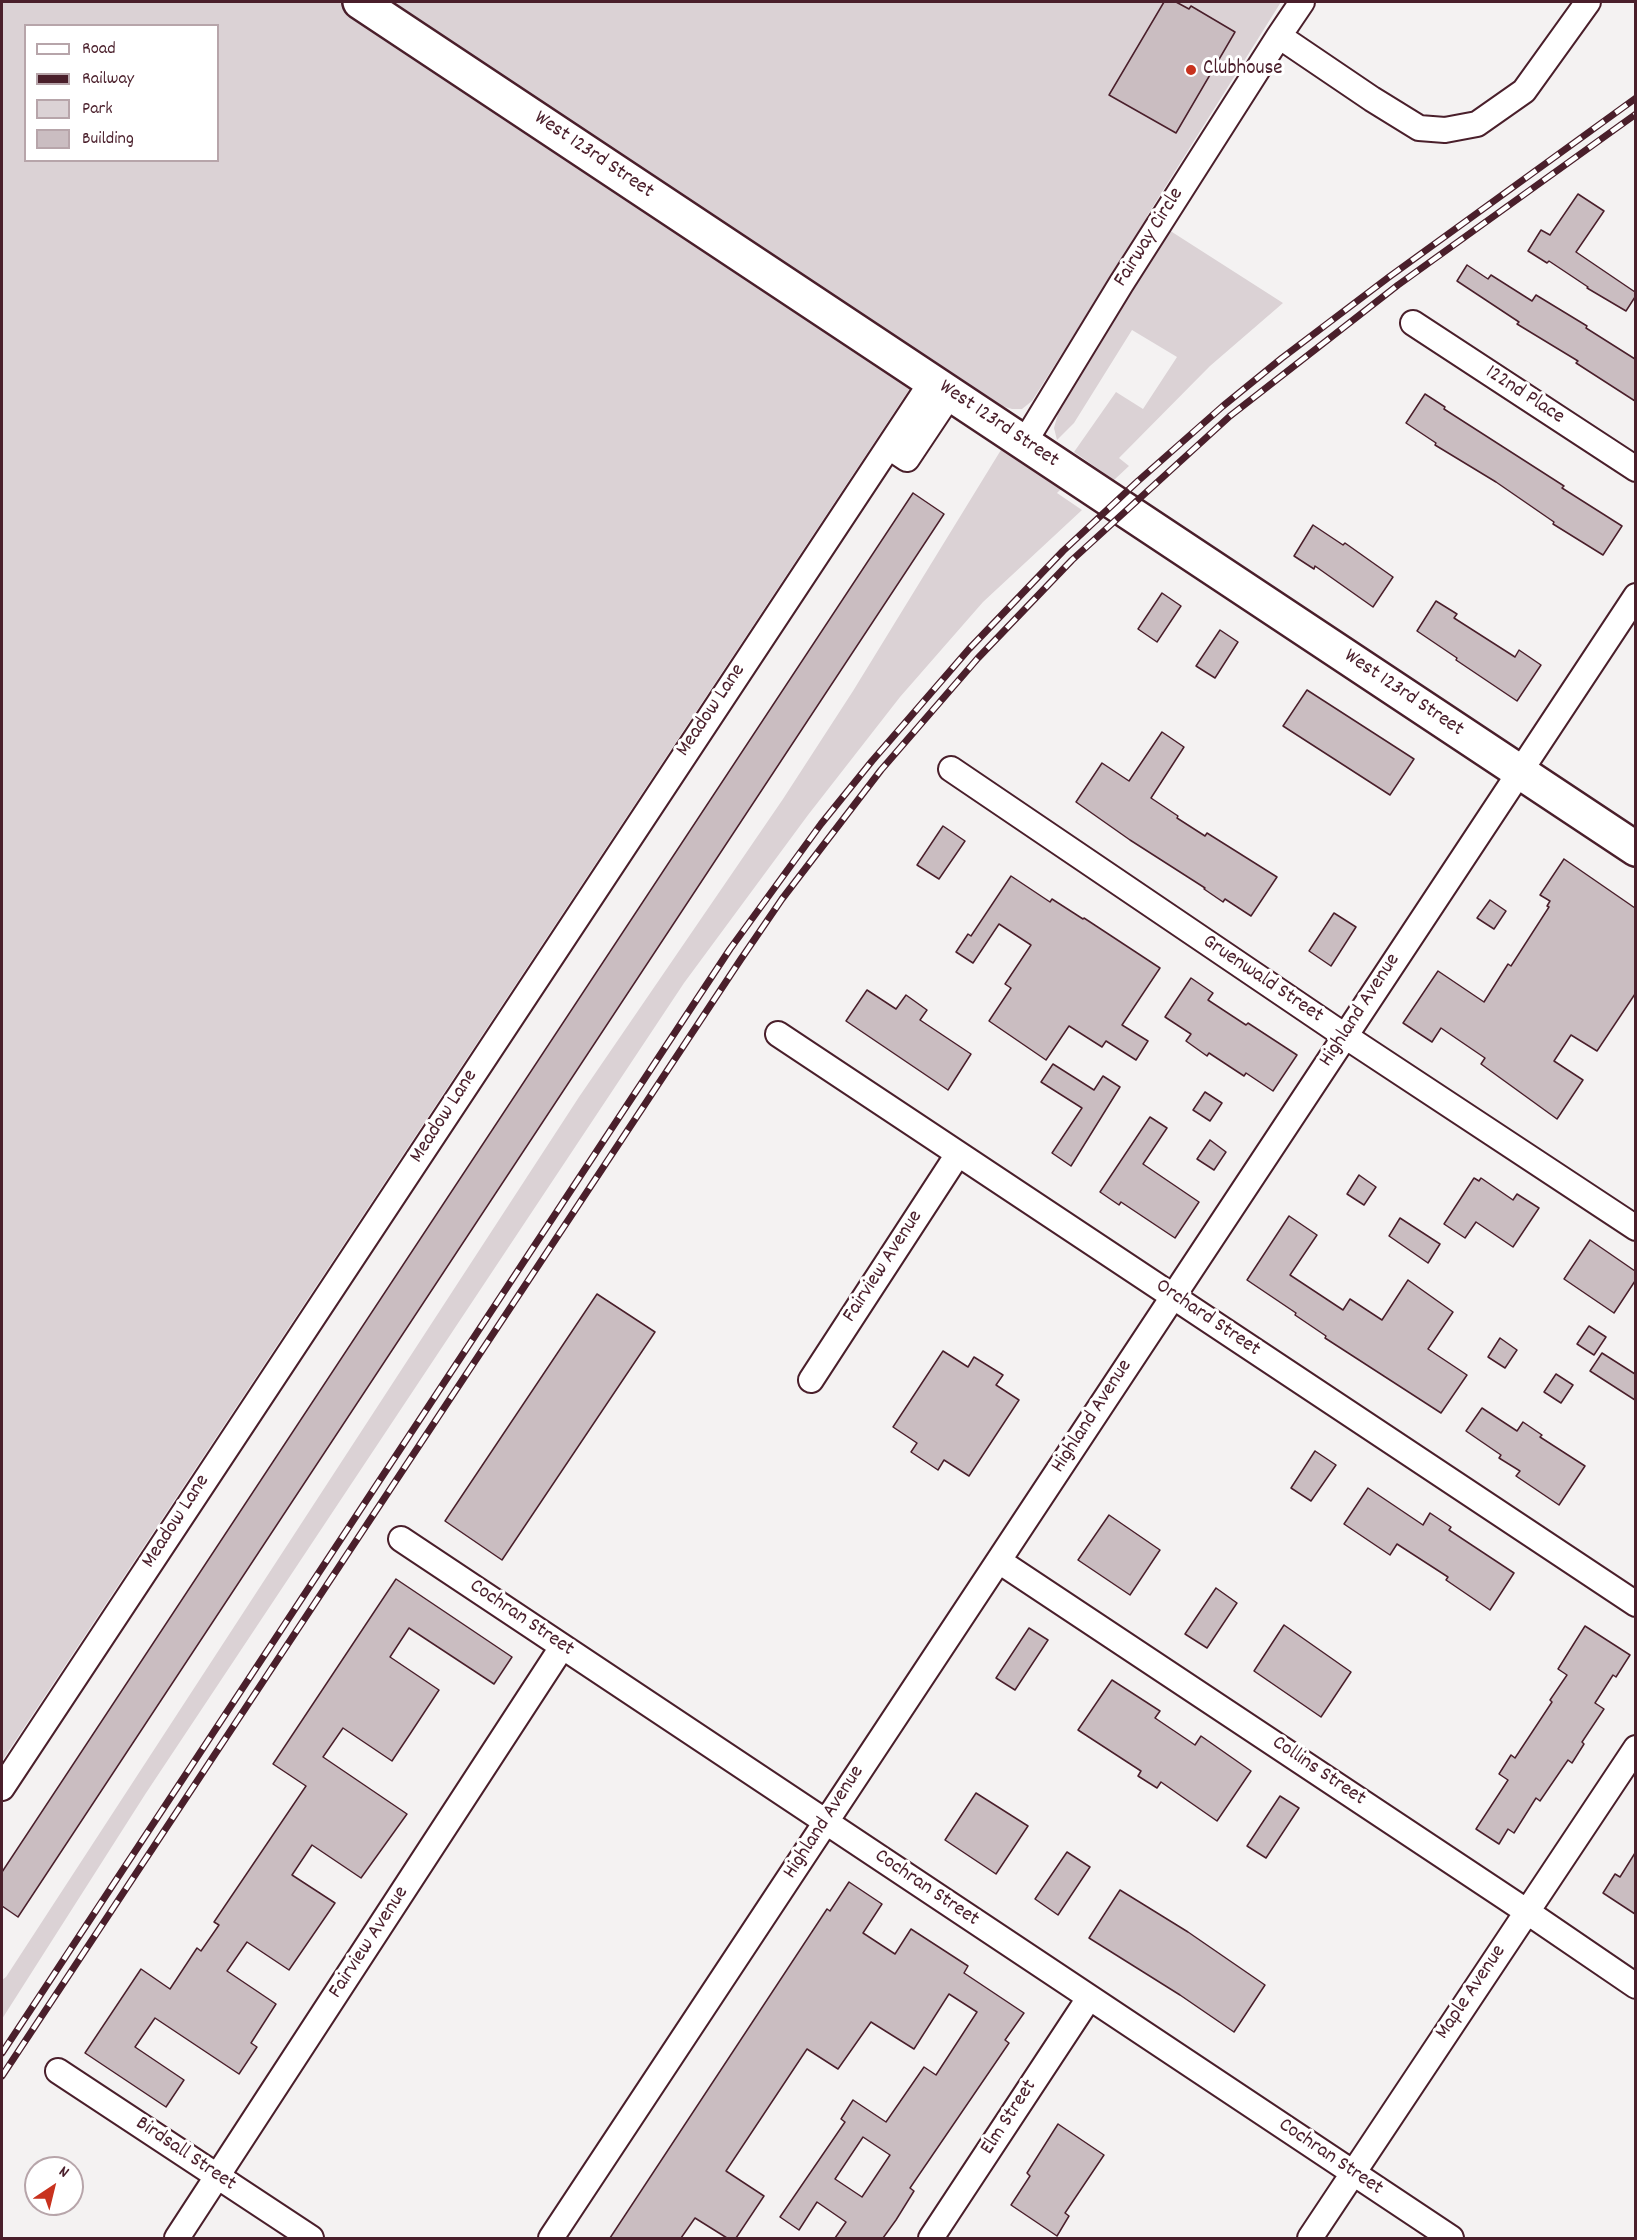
<!DOCTYPE html>
<style>
body{margin:0}
#map{position:relative;width:1637px;height:2240px;overflow:hidden;background:#f4f2f2;font-family:Dekko,sans-serif}
canvas{display:block}
.frame{position:absolute;inset:0;border:3px solid #4a1f2b;pointer-events:none}
.legend{position:absolute;left:24px;top:24px;width:195px;height:138px;box-sizing:border-box;background:#fff;border:2px solid #b7a5aa;margin:0;padding:8px 10px;list-style:none;font-size:18px;color:#4a1f2b}
.legend li{display:flex;align-items:center;gap:12px;height:30px}
.legend b{width:30px;border:2px solid #b7a5aa}
.north{position:absolute;left:24px;top:2156px;width:60px;height:60px;box-sizing:border-box;background:#fff;border:2px solid #b7a5aa;border-radius:50%;rotate:35deg;font-size:16px;font-weight:700;line-height:24px;text-align:center;color:#4a1f2b}
.north::after{content:'';display:block;margin:auto;width:21px;height:27px;background:#c8321e;clip-path:polygon(50% 0,100% 100%,50% 72%,0 100%)}
</style>
<div id="map">
<canvas width="1637" height="2240"></canvas>
<div class="frame"></div>
<ul class="legend">
<li><b style="height:8px;background:#fff"></b>Road</li>
<li><b style="height:8px;background:#4a1f2b"></b>Railway</li>
<li><b style="height:16px;background:#dbd2d5"></b>Park</li>
<li><b style="height:16px;background:#cabdc1"></b>Building</li>
</ul>
<div class="north">N</div>
</div>
<script>
const c = document.querySelector('canvas').getContext('2d');
c.lineJoin = 'round';
function fill(path, color) {
  c.fillStyle = color;
  c.fill(path, 'evenodd');
}
function poly(rows) {
  const path = new Path2D();
  for (const r of rows) {
    path.moveTo(r[0], r[1]);
    for (let i = 2; i < r.length; i += 2) path.lineTo(r[i], r[i + 1]);
  }
  return path;
}
function stroke(path, color, width, dash) {
  c.strokeStyle = color;
  c.lineWidth = width;
  c.lineCap = dash ? 'butt' : 'round';
  c.setLineDash(dash || []);
  c.stroke(path);
}
function label(font, color, halo, rows, align = 'center') {
  c.font = font + ' Dekko,sans-serif';
  c.lineWidth = 6;
  c.setLineDash([]);
  c.textBaseline = 'middle';
  c.strokeStyle = halo;
  c.fillStyle = color;
  for (const [text, x, y, turn = 0] of rows) {
    c.save();
    c.translate(x, y);
    c.rotate((+turn || 0) * Math.PI / 180);
    c.textAlign = isNaN(turn) ? turn : align;
    if (halo) c.strokeText(text, 0, 0);
    c.fillText(text, 0, 0);
    c.restore();
  }
}
const green = poly([
 [2,2,1281,2,1147,216,1283,303,1210,366,1119,458,1129,466,1114,480,1074,452,1116,392,1143,409,1177,357,1132,330,1074,423,1057,440,1054,428,1058,414,1122,309,1099,295,1032,401,1022,409,1012,409,1002,406,930,358,2,1761],
 [26,26,218,26,218,160,26,160],
 [1004,445,1065,485,1057,493,1082,510,983,602,900,697,808,815,684,983,146,1793,2,2019,2,1980,6,1977,579,1097,783,799,853,691]
]);
const building = poly([
 [1164,2,1176,2,1189,9,1191,6,1235,32,1176,133,1109,95,1164,2],
 [1578,194,1604,211,1576,252,1635,292,1635,297,1626,311,1587,288,1588,287,1549,261,1547,263,1528,251,1541,230,1550,235,1578,194],
 [1467,265,1488,279,1491,275,1532,301,1536,295,1587,326,1586,328,1635,359,1635,401,1576,363,1578,361,1517,324,1519,322,1457,281,1467,265],
 [1425,394,1445,407,1444,409,1564,486,1562,488,1622,526,1603,555,1553,524,1554,522,1496,482,1435,445,1436,443,1406,423,1425,394],
 [913,493,944,514,18,1917,2,1906,2,1872,913,493],
 [1313,525,1343,545,1345,543,1393,577,1373,607,1315,566,1314,569,1294,556,1313,525],
 [1162,593,1181,606,1157,642,1138,629,1162,593],
 [1436,601,1457,614,1454,618,1515,657,1519,650,1541,665,1517,701,1456,660,1457,658,1417,631,1436,601],
 [1220,630,1238,642,1215,678,1196,666,1220,630],
 [1307,690,1414,759,1390,795,1283,726,1307,690],
 [1162,732,1184,747,1151,798,1178,816,1177,818,1205,836,1207,833,1277,877,1251,916,1225,899,1223,902,1204,889,1205,888,1130,840,1076,802,1102,763,1129,781,1162,732],
 [943,826,965,841,939,879,917,865,943,826],
 [1564,859,1635,908,1635,994,1597,1051,1571,1035,1554,1061,1583,1080,1557,1119,1481,1064,1485,1058,1441,1028,1432,1042,1403,1023,1438,971,1484,1002,1508,964,1511,966,1549,907,1547,906,1550,901,1540,895,1564,859],
 [1011,876,1050,902,1052,899,1083,919,1084,918,1160,968,1122,1025,1148,1041,1136,1060,1106,1041,1102,1047,1069,1026,1046,1060,989,1021,1011,988,1005,984,1031,945,999,924,973,963,956,952,968,934,971,936,1011,876],
 [1490,900,1506,911,1494,929,1477,918,1490,900],
 [1334,913,1356,927,1331,966,1309,951,1334,913],
 [1191,978,1213,993,1208,1000,1246,1025,1248,1023,1297,1055,1273,1091,1246,1073,1244,1076,1209,1053,1207,1056,1186,1041,1191,1034,1165,1017,1191,978],
 [867,990,896,1009,906,995,927,1010,920,1020,971,1054,948,1090,846,1021,867,990],
 [1053,1064,1094,1090,1103,1076,1120,1087,1071,1166,1052,1153,1082,1108,1041,1082,1053,1064],
 [1205,1092,1222,1103,1210,1121,1193,1110,1205,1092],
 [1150,1117,1167,1128,1143,1164,1199,1202,1175,1238,1121,1202,1119,1205,1100,1192,1150,1117],
 [1210,1140,1226,1152,1214,1170,1197,1159,1210,1140],
 [1359,1175,1376,1187,1364,1205,1347,1194,1359,1175],
 [1474,1178,1479,1181,1481,1178,1513,1200,1517,1194,1539,1208,1513,1247,1476,1222,1465,1238,1444,1224,1474,1178],
 [1289,1216,1317,1235,1290,1275,1343,1310,1350,1299,1382,1320,1408,1280,1453,1312,1428,1349,1467,1375,1441,1413,1325,1338,1326,1336,1295,1315,1296,1313,1247,1280,1289,1216],
 [1400,1218,1440,1244,1428,1263,1389,1236,1400,1218],
 [1590,1240,1635,1271,1635,1281,1614,1313,1564,1279,1590,1240],
 [597,1294,655,1332,502,1560,445,1521,597,1294],
 [1589,1326,1606,1337,1594,1355,1577,1344,1589,1326],
 [1500,1338,1517,1350,1505,1368,1488,1357,1500,1338],
 [943,1351,968,1367,974,1357,1003,1375,996,1385,1019,1400,969,1476,944,1460,938,1470,911,1452,917,1443,893,1427,943,1351],
 [1602,1353,1635,1374,1635,1400,1590,1371,1602,1353],
 [1556,1374,1573,1385,1561,1403,1544,1392,1556,1374],
 [1482,1408,1517,1431,1523,1422,1542,1435,1540,1437,1585,1466,1559,1505,1516,1476,1520,1471,1499,1458,1501,1455,1466,1431,1482,1408],
 [1315,1451,1336,1465,1311,1501,1291,1488,1315,1451],
 [1368,1488,1423,1525,1430,1513,1451,1527,1449,1530,1514,1573,1490,1610,1446,1580,1448,1577,1397,1544,1390,1555,1344,1524,1368,1488],
 [1109,1515,1160,1550,1130,1595,1078,1560,1109,1515],
 [396,1579,512,1657,494,1684,409,1628,390,1657,439,1690,410,1734,392,1761,343,1728,323,1757,407,1814,361,1878,312,1845,292,1875,335,1903,289,1970,247,1942,227,1971,276,2004,251,2043,257,2047,239,2074,155,2018,135,2047,184,2080,166,2107,85,2053,141,1969,170,1989,197,1948,201,1951,219,1925,214,1922,306,1786,273,1764,396,1579],
 [1216,1588,1237,1603,1207,1648,1185,1634,1216,1588],
 [1284,1625,1351,1672,1321,1717,1254,1671,1284,1625],
 [1585,1626,1630,1655,1616,1677,1613,1675,1595,1703,1604,1709,1582,1742,1584,1744,1572,1763,1568,1760,1540,1801,1536,1798,1514,1833,1508,1829,1499,1844,1476,1829,1508,1780,1499,1774,1511,1755,1515,1758,1552,1702,1550,1700,1567,1675,1558,1669,1585,1626],
 [1029,1628,1048,1640,1015,1690,996,1678,1029,1628],
 [1112,1680,1160,1711,1155,1718,1195,1745,1201,1736,1251,1771,1217,1821,1161,1782,1157,1788,1138,1776,1141,1771,1078,1730,1112,1680],
 [976,1793,1028,1826,996,1874,945,1840,976,1793],
 [1280,1796,1299,1808,1266,1858,1247,1846,1280,1796],
 [1067,1852,1090,1867,1058,1915,1035,1899,1067,1852],
 [1635,1853,1635,1914,1603,1893,1615,1874,1620,1877,1635,1853],
 [849,1882,882,1904,863,1933,895,1954,911,1929,968,1966,964,1973,1024,2013,1005,2040,1009,2043,910,2188,914,2191,896,2220,883,2238,835,2238,846,2222,817,2202,799,2230,780,2217,845,2122,841,2119,853,2100,886,2122,924,2067,936,2075,977,2012,949,1994,914,2049,871,2022,838,2069,807,2049,726,2171,764,2196,736,2238,727,2238,695,2218,681,2238,610,2238,827,1909,830,1911,849,1882],
 [863,2137,890,2155,862,2197,835,2179,863,2137],
 [1120,1890,1188,1932,1265,1985,1234,2032,1180,1995,1089,1938,1120,1890],
 [1058,2124,1104,2155,1065,2213,1069,2216,1057,2236,1011,2205,1030,2176,1027,2173,1058,2124]
]);
const street = poly([
 [1302,2,1279,36,1372,99,1419,128,1445,130,1477,124,1524,91,1588,2],
 [1413,323,1636,469],
 [1024,443,1121,284,1279,36],
 [889,447,907,459,951,393],
 [951,769,1345,1036,1636,1228],
 [778,1034,1636,1604],
 [811,1380,958,1154],
 [401,1539,1451,2238],
 [999,1561,1526,1911,1636,1986],
 [2,1788,932,381],
 [58,2071,311,2238],
 [177,2238,562,1647],
 [551,2238,1636,596],
 [931,2238,1089,1998],
 [1310,2238,1636,1748]
]);
const secondary = poly([
 [360,2,1636,849]
]);
const rail = poly([
 [2,2053,730,949,821,824,872,761,969,649,1063,551,1138,481,1223,406,1282,358,1389,277,1636,98],
 [2,2076,741,959,782,899,881,770,978,658,1072,560,1230,416,1398,285,1636,114]
]);
const markers = [
 [1191,70,6,"#c8321e"]
];
const poiNames = [
 ["Clubhouse",1203,70]
];
const streetNames = [
 ["West 123rd Street",593,156,34],
 ["Fairway Circle",1150,238,-58],
 ["122nd Place",1524,396,33],
 ["West 123rd Street",998,425,34],
 ["West 123rd Street",1403,694,34],
 ["Meadow Lane",712,711,-56],
 ["Gruenwald Street",1262,980,34],
 ["Highland Avenue",1361,1011,-57],
 ["Meadow Lane",445,1117,-57],
 ["Fairview Avenue",884,1267,-57],
 ["Orchard Street",1207,1319,34],
 ["Highland Avenue",1093,1417,-57],
 ["Meadow Lane",177,1522,-57],
 ["Cochran Street",521,1619,34],
 ["Collins Street",1318,1772,34],
 ["Highland Avenue",825,1823,-57],
 ["Cochran Street",926,1889,34],
 ["Fairview Avenue",370,1943,-57],
 ["Maple Avenue",1472,1993,-56],
 ["Elm Street",1010,2118,-57],
 ["Birdsall Street",185,2155,34],
 ["Cochran Street",1330,2158,34]
];
fill(green, '#dbd2d5');
fill(building, '#cabdc1');
stroke(building, '#4a1f2b', 1.5);
stroke(street, '#4a1f2b', 28);
stroke(secondary, '#4a1f2b', 38);
stroke(street, '#fff', 24);
stroke(secondary, '#fff', 33);
stroke(rail, '#4a1f2b', 7);
stroke(rail, '#fff', 4.5, [14]);
for (const [x, y, r, color] of markers) {
  const dot = new Path2D();
  dot.arc(x, y, r, 0, 2 * Math.PI);
  c.fillStyle = color;
  c.fill(dot);
  stroke(dot, '#fff', 2);
}
label('21px', '#4a1f2b', '#fff', poiNames, 'left');
label('21px', '#4a1f2b', '#fff', streetNames);
</script>
